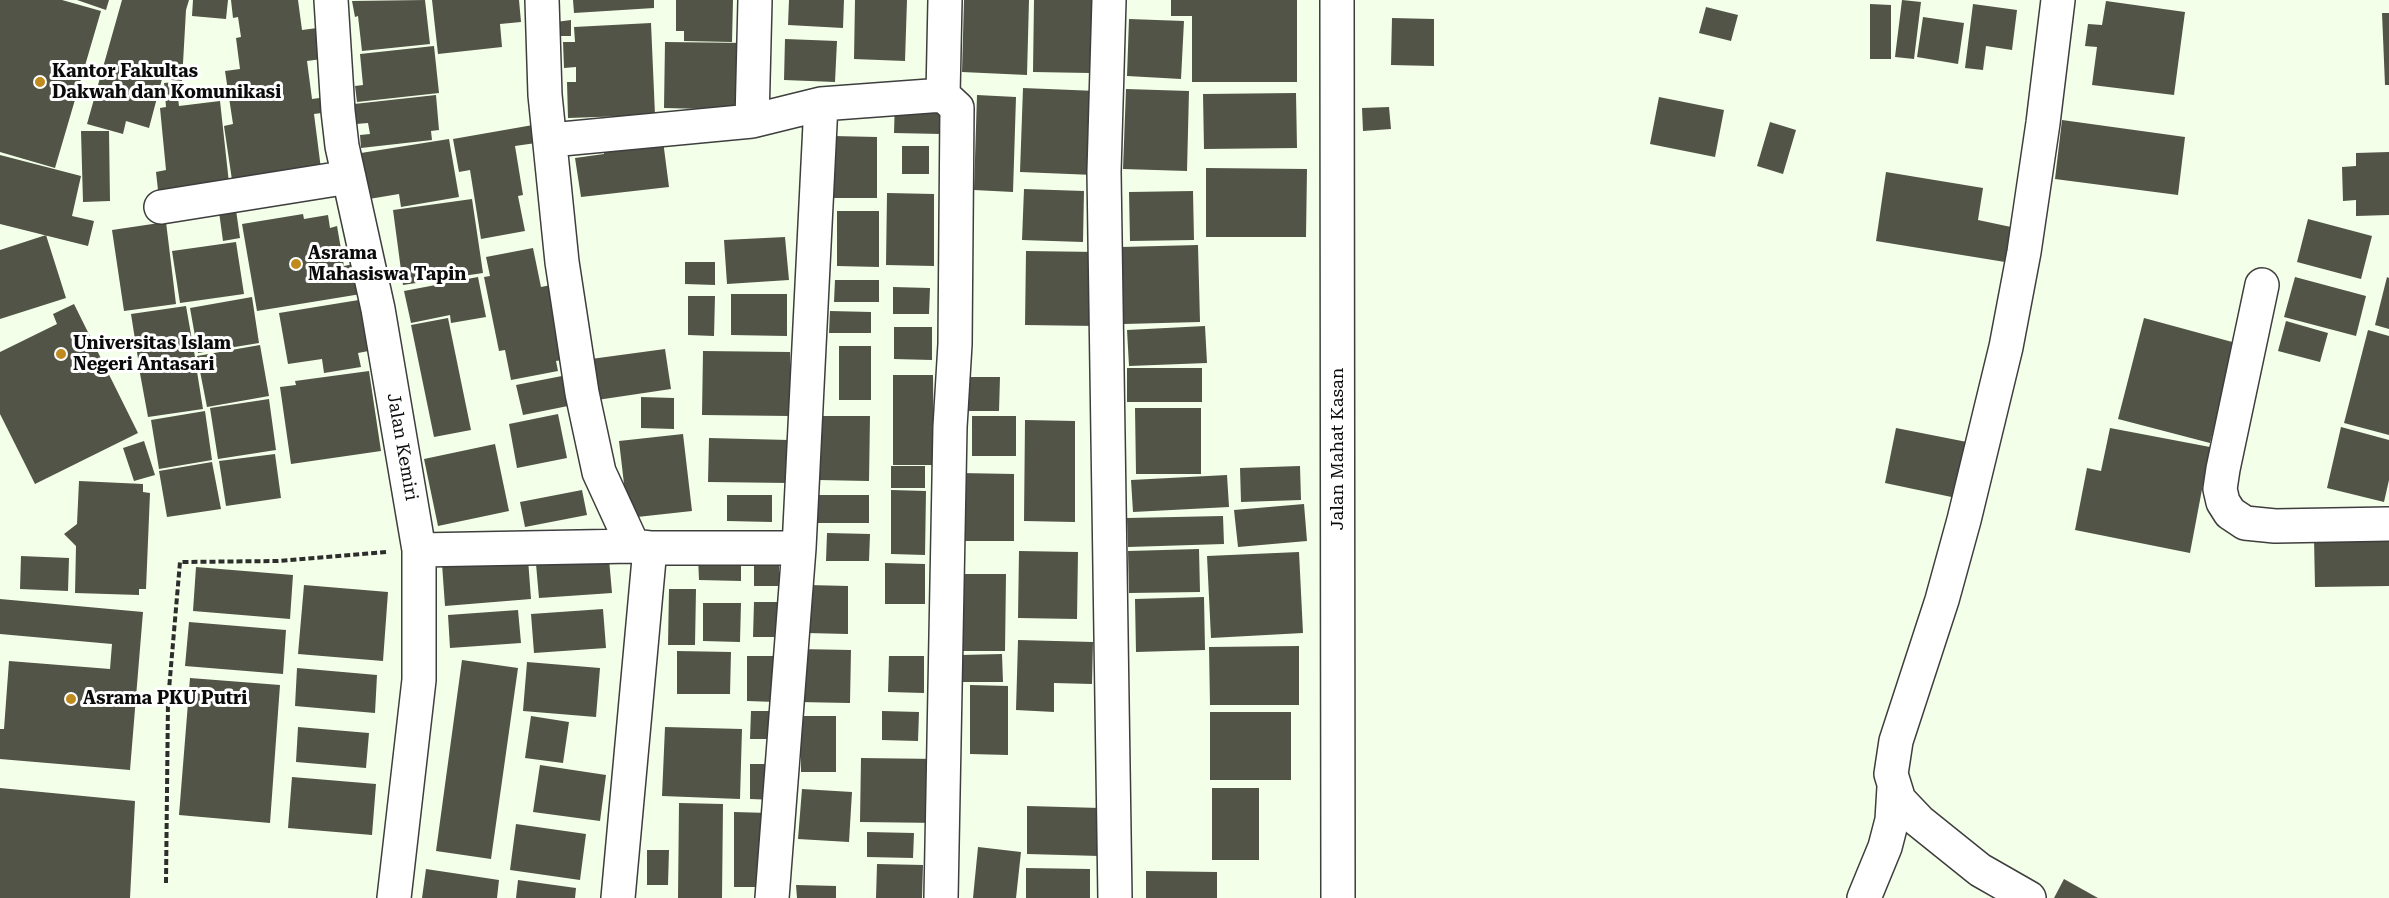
<!DOCTYPE html>
<style>
body{margin:0}
canvas{display:block;background:#f3ffe8}
</style>
<canvas width="2389" height="898"></canvas>
<script>
const c = document.querySelector('canvas').getContext('2d');
c.lineJoin = 'round';
function fill(path, color) {
  c.fillStyle = color;
  c.fill(path, 'evenodd');
}
function poly(rows) {
  const path = new Path2D();
  for (const r of rows) {
    path.moveTo(r[0], r[1]);
    for (let i = 2; i < r.length; i += 2) path.lineTo(r[i], r[i + 1]);
  }
  return path;
}
function stroke(path, color, width, dash) {
  c.strokeStyle = color;
  c.lineWidth = width;
  c.lineCap = dash ? 'butt' : 'round';
  c.setLineDash(dash || []);
  c.stroke(path);
}
function label(font, color, halo, rows, align = 'center') {
  c.font = font + ' "Roboto Serif",serif';
  c.lineWidth = 6;
  c.setLineDash([]);
  c.textBaseline = 'middle';
  c.strokeStyle = halo;
  c.fillStyle = color;
  for (const [text, x, y, turn = 0] of rows) {
    c.save();
    c.translate(x, y);
    c.rotate((+turn || 0) * Math.PI / 180);
    c.textAlign = isNaN(turn) ? turn : align;
    if (halo) c.strokeText(text, 0, 0);
    c.fillText(text, 0, 0);
    c.restore();
  }
}
const building = poly([
 [0,0,62,0,101,11,55,168,0,152],
 [77,0,109,0,106,10],
 [122,0,189,0,186,10,182,81,162,79,149,128,126,121,123,134,87,124],
 [193,0,228,0,226,19,192,16],
 [231,0,298,0,302,30,325,27,329,58,307,61,312,99,327,97,329,112,314,114,321,169,232,180,224,126,233,124,225,71,240,69,236,38,241,37,238,17,233,18],
 [425,0,430,44,362,51,358,16,355,17,352,1],
 [432,0,519,0,521,22,500,24,502,47,438,54],
 [573,0,654,0,654,8,574,13],
 [676,0,733,0,732,42,684,41,684,31,676,31],
 [789,0,844,0,843,28,788,25],
 [855,0,907,0,905,61,854,59],
 [964,0,1029,0,1027,75,962,72],
 [1034,0,1092,0,1090,73,1033,72],
 [1171,0,1297,0,1297,82,1192,82,1192,16,1171,16],
 [1902,0,1921,2,1914,59,1895,57],
 [2106,1,2185,12,2174,95,2092,85,2097,47,2085,46,2088,24,2102,25],
 [1870,4,1891,5,1891,59,1870,59],
 [1973,4,2017,10,2012,50,1986,46,1983,70,1965,68],
 [1706,7,1738,15,1731,41,1699,33],
 [2382,13,2389,13,2389,85,2385,85],
 [1923,17,1964,23,1958,64,1917,57],
 [1392,18,1434,19,1434,66,1391,65],
 [1129,19,1184,21,1181,79,1127,76],
 [571,20,571,36,556,36,556,22],
 [651,23,655,115,568,118,567,82,576,82,576,67,564,68,563,42,575,42,574,27],
 [785,39,837,41,835,82,784,80],
 [665,42,748,43,748,110,664,108],
 [434,46,439,93,357,102,355,86,363,85,360,54],
 [176,82,179,106,220,101,229,183,158,190,156,172,166,170,160,108,166,107,164,83],
 [1023,88,1097,91,1094,175,1020,172],
 [1126,89,1189,91,1187,171,1123,169],
 [1296,93,1297,148,1204,149,1203,94],
 [436,95,439,130,431,131,432,140,361,148,360,135,370,134,368,123,356,124,354,104],
 [977,95,1016,97,1013,192,974,190],
 [1659,97,1724,110,1715,157,1650,144],
 [895,99,941,100,941,134,894,133],
 [1389,107,1391,129,1363,131,1362,108],
 [2062,120,2185,137,2178,195,2055,179],
 [1770,122,1796,130,1783,174,1757,166],
 [533,125,536,143,515,146,523,195,518,196,525,231,481,239,470,170,459,172,453,139],
 [81,131,109,131,110,201,83,202],
 [662,133,669,187,581,197,575,158,604,154,603,140],
 [833,136,877,137,877,198,833,198],
 [449,139,459,197,401,207,399,194,369,199,361,153],
 [902,146,929,146,929,174,902,174],
 [2389,152,2389,215,2356,216,2356,200,2343,201,2342,167,2356,166,2356,153],
 [0,155,81,176,72,216,94,221,88,246,0,224],
 [1206,168,1307,169,1306,237,1206,237],
 [1886,172,1983,188,1978,220,2011,227,2005,262,1876,241],
 [1024,189,1084,191,1083,242,1022,240],
 [1193,191,1194,240,1130,241,1129,192],
 [887,193,934,194,934,266,886,265],
 [472,199,483,273,403,285,393,210],
 [236,210,240,238,223,241,219,212],
 [837,211,879,211,879,267,837,266],
 [303,214,304,219,328,215,330,228,337,226,344,266,362,262,367,293,257,311,242,224],
 [2308,219,2372,236,2361,279,2297,262],
 [166,222,176,304,124,311,112,230],
 [46,235,66,298,0,319,0,250],
 [785,237,789,280,727,284,724,240],
 [236,242,244,294,180,303,172,251],
 [1198,245,1200,322,1124,324,1121,247],
 [533,248,541,287,551,285,562,360,556,361,558,371,511,380,505,350,499,351,484,277,490,276,486,257],
 [1026,251,1098,252,1097,326,1025,325],
 [685,262,715,262,715,285,685,284],
 [478,277,486,317,451,323,450,315,411,323,404,291],
 [2295,277,2366,296,2356,336,2284,317],
 [2387,277,2389,278,2389,329,2375,325],
 [835,280,879,280,879,302,834,302],
 [893,287,930,288,929,314,893,314],
 [731,294,787,294,787,336,731,335],
 [688,296,715,296,714,336,688,335],
 [252,297,259,343,198,353,190,308],
 [371,298,379,349,358,353,361,367,324,373,322,359,288,364,279,313],
 [74,304,138,433,35,484,0,414,0,352,57,324,53,314],
 [186,306,195,357,139,365,131,314],
 [830,311,871,312,871,333,829,333],
 [448,318,471,430,434,437,411,325],
 [2144,318,2236,343,2210,443,2118,419],
 [2286,321,2328,333,2320,362,2278,351],
 [1205,326,1207,363,1129,366,1127,330],
 [894,327,932,327,932,360,894,359],
 [2368,330,2389,336,2389,435,2344,423],
 [260,345,269,396,207,407,197,356],
 [839,346,871,346,871,400,839,400],
 [665,349,671,389,597,400,591,359],
 [703,351,790,352,790,416,702,415],
 [195,359,203,409,148,417,139,368],
 [1127,368,1202,368,1202,402,1127,402],
 [369,371,381,451,291,464,280,387,296,385,295,381],
 [893,375,933,375,934,465,893,465],
 [562,376,568,406,523,415,516,385],
 [963,377,1000,377,999,411,962,411],
 [641,397,674,398,674,429,641,428],
 [269,399,276,450,218,459,210,408],
 [1135,408,1201,408,1201,474,1136,474],
 [205,411,212,460,159,469,151,420],
 [558,414,567,458,517,468,509,424],
 [820,416,870,416,869,481,819,480],
 [972,416,1016,416,1016,456,972,456],
 [1025,420,1075,421,1075,522,1024,521],
 [2341,427,2389,440,2389,480,2384,502,2327,488],
 [1896,428,1972,443,1961,499,1885,483],
 [2110,428,2210,447,2190,553,2075,530,2087,468,2101,471],
 [683,434,692,511,628,518,619,441],
 [709,438,789,440,789,483,708,482],
 [144,441,155,475,134,481,123,448],
 [495,444,509,511,438,526,424,459],
 [275,454,281,498,226,506,219,461],
 [212,462,221,509,167,517,159,471],
 [891,466,925,466,925,488,891,488],
 [1300,466,1301,500,1241,502,1240,468],
 [960,473,1014,474,1014,541,959,541],
 [1227,475,1229,507,1133,512,1131,480],
 [79,481,143,484,143,492,150,493,146,589,139,589,139,595,75,593,76,546,64,534,77,524],
 [582,490,587,515,525,527,520,502],
 [891,490,926,491,925,555,891,554],
 [727,495,772,495,772,522,727,521],
 [818,495,869,495,869,523,818,523],
 [1304,504,1307,541,1238,547,1234,510],
 [1223,516,1224,544,1128,547,1127,518],
 [827,533,870,534,869,561,826,561],
 [2389,537,2389,586,2315,587,2314,538],
 [1199,549,1200,592,1129,593,1128,551],
 [1019,551,1078,552,1077,619,1018,618],
 [1299,552,1303,633,1211,638,1207,556],
 [21,556,69,558,68,591,20,589],
 [698,557,741,557,741,581,699,580],
 [528,559,531,599,445,606,442,564],
 [609,559,612,593,539,598,536,564],
 [754,559,779,559,779,586,754,586],
 [885,563,925,564,925,604,885,604],
 [196,567,293,575,290,619,193,611],
 [961,574,1006,574,1005,651,961,651],
 [304,585,388,592,383,661,298,654],
 [808,585,848,586,848,634,807,633],
 [669,589,696,589,695,645,668,645],
 [1204,597,1205,650,1136,652,1135,599],
 [0,599,143,612,130,770,0,759,0,729,4,729,9,661,110,669,112,644,0,634],
 [754,602,780,602,779,637,753,637],
 [703,603,741,603,740,642,703,641],
 [603,609,606,648,534,653,531,614],
 [518,610,521,643,450,648,448,615],
 [189,622,286,630,283,674,185,666],
 [1018,640,1093,642,1092,684,1054,683,1054,712,1016,710],
 [1299,646,1299,705,1210,705,1209,647],
 [798,649,851,650,850,703,798,702],
 [677,651,731,652,730,694,677,694],
 [1002,654,1003,682,962,682,961,655],
 [747,656,776,656,776,702,747,701],
 [889,656,924,656,924,693,888,692],
 [462,660,518,668,491,859,436,851],
 [527,662,600,668,596,717,523,711],
 [297,668,377,675,375,713,295,706],
 [190,678,280,685,270,823,179,815],
 [970,685,1008,686,1008,755,970,754],
 [751,711,776,711,776,739,750,739],
 [882,711,919,712,918,741,882,740],
 [1210,712,1291,712,1291,780,1210,780],
 [531,716,569,722,563,763,525,758],
 [801,716,836,716,836,772,801,772],
 [298,727,369,733,366,768,296,762],
 [665,727,742,729,740,799,662,796],
 [861,758,939,759,940,823,860,822],
 [750,764,776,764,776,800,750,799],
 [540,765,606,775,600,821,533,812],
 [292,777,376,784,372,835,288,828],
 [0,788,135,801,130,898,0,898],
 [1212,788,1259,788,1259,860,1212,860],
 [802,789,852,792,849,842,798,839],
 [679,803,723,804,722,898,678,898],
 [1027,806,1101,808,1100,856,1027,854],
 [734,812,769,813,769,887,734,887],
 [516,824,586,834,580,880,510,870],
 [867,832,914,833,913,858,867,857],
 [978,847,1021,852,1016,898,973,898],
 [647,850,669,850,668,885,647,885],
 [877,864,923,865,922,898,876,898],
 [1026,868,1090,869,1090,898,1026,898],
 [426,869,499,880,497,898,422,898],
 [1146,871,1217,872,1217,898,1146,898],
 [2064,879,2098,898,2054,898],
 [518,880,576,888,575,898,516,898],
 [796,885,836,886,836,898,797,898]
]);
const path = poly([
 [166,883,168,701,180,562,278,561,386,552]
]);
const minor = poly([
 [331,0,338,111,342,146,378,309,419,550,419,680,394,898],
 [542,0,545,95,562,262,582,393,599,472,633,546],
 [1109,0,1104,172,1115,898],
 [1337,0,1338,898],
 [943,95,945,0],
 [752,121,755,0],
 [551,140,752,121,821,104,943,95,957,108,955,344,950,427,941,898],
 [161,207,349,177],
 [2262,285,2223,469,2220,489,2223,502,2230,513,2245,523,2275,526,2389,524],
 [419,550,633,546,650,548,799,548],
 [618,898,650,548],
 [772,898,799,548,821,104],
 [1864,898,1885,847,1892,820,1894,787],
 [2029,898,1980,870,1919,821,1899,800,1891,774,1896,741,1942,600,1964,520,2006,347,2024,252,2043,123,2058,0]
]);
const markers = [
 [40,82,6,"#bf8a1e"],
 [296,264,6,"#bf8a1e"],
 [61,354,6,"#bf8a1e"],
 [71,699,6,"#bf8a1e"]
];
const poiNames = [
 ["Kantor Fakultas",52,72],
 ["Dakwah dan Komunikasi",52,93],
 ["Asrama",308,254],
 ["Mahasiswa Tapin",308,275],
 ["Universitas Islam",73,344],
 ["Negeri Antasari",73,365],
 ["Asrama PKU Putri",83,699]
];
const streetNames = [
 ["Jalan Kemiri",402,447,80],
 ["Jalan Mahat Kasan",1338,449,-90]
];
fill(building, '#525447');
stroke(minor, '#3e3e3e', 36);
stroke(path, '#2d2d2d', 4, [6, 3]);
stroke(minor, '#fff', 33);
for (const [x, y, r, color] of markers) {
  const dot = new Path2D();
  dot.arc(x, y, r, 0, 2 * Math.PI);
  c.fillStyle = color;
  c.fill(dot);
  stroke(dot, '#fff', 2);
}
label('bold 18px', '#0b0b0b', '#fff', poiNames, 'left');
label('18px', '#0b0b0b', '#fff', streetNames);
</script>
